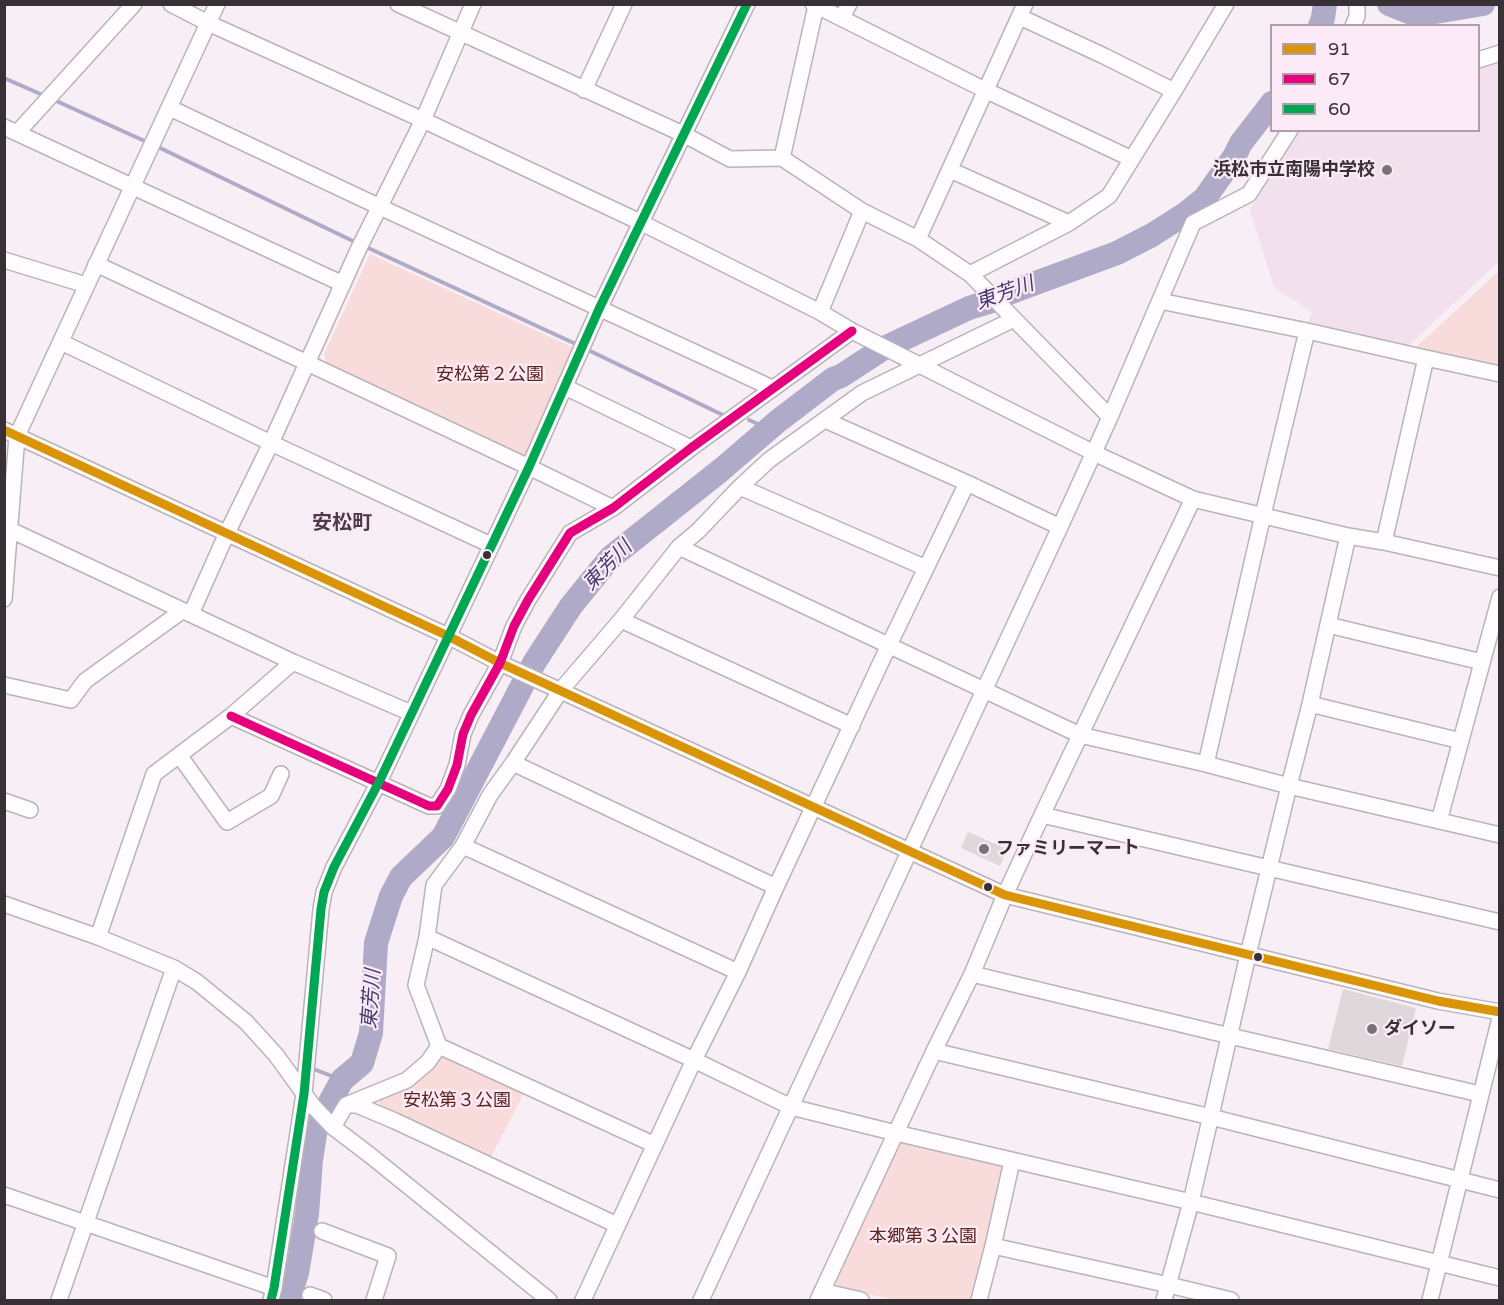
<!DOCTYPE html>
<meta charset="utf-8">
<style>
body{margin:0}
#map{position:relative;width:1504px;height:1305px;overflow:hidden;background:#f8eef5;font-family:"Varela Round",sans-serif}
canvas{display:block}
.frame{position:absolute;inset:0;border:6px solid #373035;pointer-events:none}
.legend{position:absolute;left:1270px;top:24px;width:210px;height:108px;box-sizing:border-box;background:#fceaf6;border:2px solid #ada0a9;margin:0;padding:8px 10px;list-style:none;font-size:18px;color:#373035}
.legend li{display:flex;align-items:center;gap:12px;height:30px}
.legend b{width:30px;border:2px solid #ada0a9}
</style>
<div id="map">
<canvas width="1504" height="1305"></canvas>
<div class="frame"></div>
<ul class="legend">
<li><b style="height:8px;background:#da9408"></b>91</li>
<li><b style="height:8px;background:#e5007d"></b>67</li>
<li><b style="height:8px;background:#00a651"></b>60</li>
</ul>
</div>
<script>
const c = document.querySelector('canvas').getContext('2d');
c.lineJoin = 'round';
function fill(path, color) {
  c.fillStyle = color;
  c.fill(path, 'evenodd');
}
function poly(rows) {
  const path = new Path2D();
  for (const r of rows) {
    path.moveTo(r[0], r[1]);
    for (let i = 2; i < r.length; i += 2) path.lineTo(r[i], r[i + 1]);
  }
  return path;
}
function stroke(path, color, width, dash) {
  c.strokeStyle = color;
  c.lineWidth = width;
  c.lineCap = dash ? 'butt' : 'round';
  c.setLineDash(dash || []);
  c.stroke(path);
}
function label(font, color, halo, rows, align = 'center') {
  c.font = font + ' "Varela Round","Noto Sans JP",sans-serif';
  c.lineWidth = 4.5;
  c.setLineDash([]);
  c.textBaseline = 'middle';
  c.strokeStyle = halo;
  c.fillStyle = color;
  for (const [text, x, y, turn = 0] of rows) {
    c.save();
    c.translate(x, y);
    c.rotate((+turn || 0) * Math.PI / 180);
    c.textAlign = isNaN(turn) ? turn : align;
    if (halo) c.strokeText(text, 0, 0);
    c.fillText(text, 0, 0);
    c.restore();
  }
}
const built = poly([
 [1499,59,1499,261,1406,348,1308,324,1312,312,1274,287,1250,210,1299,131,1478,130,1479,66]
]);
const green = poly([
 [370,254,572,347,573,356,529,452,521,455,327,363,324,354],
 [1499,271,1499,367,1414,349],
 [442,1052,525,1091,491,1157,380,1108,378,1098],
 [907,1138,1003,1165,973,1300,895,1300,839,1288,835,1279,899,1142]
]);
const stream = poly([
 [4,78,45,96],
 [52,99,149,143],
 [156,146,357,243],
 [364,246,578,345],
 [584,348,725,416],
 [749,420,769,429],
 [316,1070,342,1080]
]);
const river = poly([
 [1389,4,1417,15,1483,4],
 [1320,26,1323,18,1325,4],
 [288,1300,297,1273,307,1214,311,1160,316,1128,342,1080,362,1063,371,1033,376,943,391,896,401,877,443,837,534,663,571,606,610,558,721,470,778,421,833,379,841,376,884,348,969,308,992,301,995,298,1117,253,1152,235,1185,214,1205,198,1234,157,1241,143,1272,103]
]);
const building = poly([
 [968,832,1007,849,1000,866,961,848],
 [1343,989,1416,1008,1402,1066,1328,1049]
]);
const minor = poly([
 [171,4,208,23,423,120,642,223,820,312,852,331,1094,453,1193,499,1348,536,1384,542,1500,568],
 [398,4,683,134,730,159,782,158,862,211,918,239,970,274,1110,417],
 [813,4,985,90,1132,159],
 [1020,17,1104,56,1174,91],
 [842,18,849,4],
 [1353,26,1357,16,1357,4],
 [1478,60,1500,53],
 [584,90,624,4],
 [170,108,380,207,772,388],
 [4,127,343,284],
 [17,133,134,4],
 [782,158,816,6],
 [950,170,1069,223],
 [918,239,1025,4],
 [4,260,86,285],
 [96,264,529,467,613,508],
 [970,274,1069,223,1109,196,1174,91,1226,4],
 [1160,301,1307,331,1426,358,1500,374],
 [820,312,862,211],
 [61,342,271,443,491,545],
 [565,387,691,448],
 [825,420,967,483,1060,527],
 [4,430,448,636,500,663,1005,895,1438,1001,1500,1012],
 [740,487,926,568],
 [4,527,293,662,411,713],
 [1384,542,1426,358],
 [679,547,1080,735,1206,764,1289,786,1500,835],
 [4,599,17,436,217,4],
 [191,614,227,533,271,443,359,248,423,120,473,4],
 [621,620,852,726],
 [1328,625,1482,662],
 [4,685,71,700,85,681,182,611],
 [1310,704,1461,741],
 [231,716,429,806,437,806,448,789,457,765,463,734,471,715,500,663,514,626,528,600,570,533,613,508,691,448,852,331],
 [179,755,227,822,271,796,281,774],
 [513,763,776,887],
 [1206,764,1263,515,1307,331],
 [4,801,30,810],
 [1042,815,1500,922],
 [1439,821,1500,597],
 [463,846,738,972],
 [4,904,98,937,174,968,197,982,246,1022,276,1055,313,1106,333,1127,371,1156,549,1300],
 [98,937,154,774,231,716,293,662],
 [427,937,694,1060,791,1107,896,1133,1191,1202,1500,1278],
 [972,974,1230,1036,1480,1094],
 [934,1051,1211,1117,1500,1190],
 [346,1105,357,1105,395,1121,617,1225],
 [333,1127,346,1105,407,1080,428,1062,439,1046],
 [655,1145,439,1046,416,985,427,937,434,885,463,846,490,795,513,763,561,690,621,620,679,547,698,531,740,487,769,460,862,393,1014,319],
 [1012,1161,993,1246,1169,1285,1231,1300],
 [4,1195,274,1288],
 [322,1231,388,1256,374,1300],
 [822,1291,861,1300],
 [310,1295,324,1300],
 [59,1300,174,968],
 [271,1300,274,1288,304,1094,321,909,324,892,334,867,379,782,529,467,599,309,747,4],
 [583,1300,694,1060,738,972,776,887,889,645,967,483],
 [701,1300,1060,527,1110,417,1193,223,1249,194,1290,130],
 [818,1300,934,1051,972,974,1005,895,1042,815,1193,499],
 [979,1300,993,1246],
 [1164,1300,1191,1202,1248,955,1289,786,1310,704,1348,536],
 [1430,1300,1500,1018]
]);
const bus1 = poly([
 [4,430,448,636,500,663,1005,895,1438,1001,1500,1012]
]);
const bus2 = poly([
 [231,716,429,806,437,806,448,789,457,765,463,734,471,715,500,663,514,626,528,600,570,533,613,508,691,448,852,331]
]);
const bus3 = poly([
 [271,1300,274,1288,304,1094,321,909,324,892,334,867,379,782,529,467,599,309,747,4]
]);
const markers = [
 [1387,170,6,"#7b7278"],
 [487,555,5,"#373035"],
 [984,849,6,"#7b7278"],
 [988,887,5,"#373035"],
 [1258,957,5,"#373035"],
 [1372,1029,6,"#7b7278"]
];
const poiNames = [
 ["浜松市立南陽中学校",1375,170,"right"],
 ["ファミリーマート",996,849],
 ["ダイソー",1384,1029]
];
const parkNames = [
 ["安松第２公園",490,375],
 ["安松第３公園",457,1101],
 ["本郷第３公園",923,1237]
];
const waterNames = [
 ["東芳川",1005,294,-20],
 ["東芳川",608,566,-46],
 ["東芳川",372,999,-86]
];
const neighbourhoodNames = [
 ["安松町",342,524]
];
fill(built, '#f2e0ec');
fill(green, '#f8dcdb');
stroke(stream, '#aeaac7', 4);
stroke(river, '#aeaac7', 24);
fill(building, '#e0d7db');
stroke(minor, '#bab3b7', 18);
stroke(minor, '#fefcfe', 15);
stroke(bus1, '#da9408', 9);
stroke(bus2, '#e5007d', 9);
stroke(bus3, '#00a651', 9);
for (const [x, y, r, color] of markers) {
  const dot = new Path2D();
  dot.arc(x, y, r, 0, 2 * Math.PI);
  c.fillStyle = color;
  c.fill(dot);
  stroke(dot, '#fceaf6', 2);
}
label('bold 18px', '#373035', '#fceaf6', poiNames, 'left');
label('18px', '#5d231d', '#fceaf6', parkNames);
label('italic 20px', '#413b6f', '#fceaf6', waterNames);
label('bold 20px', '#4a3b45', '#fceaf6', neighbourhoodNames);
</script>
